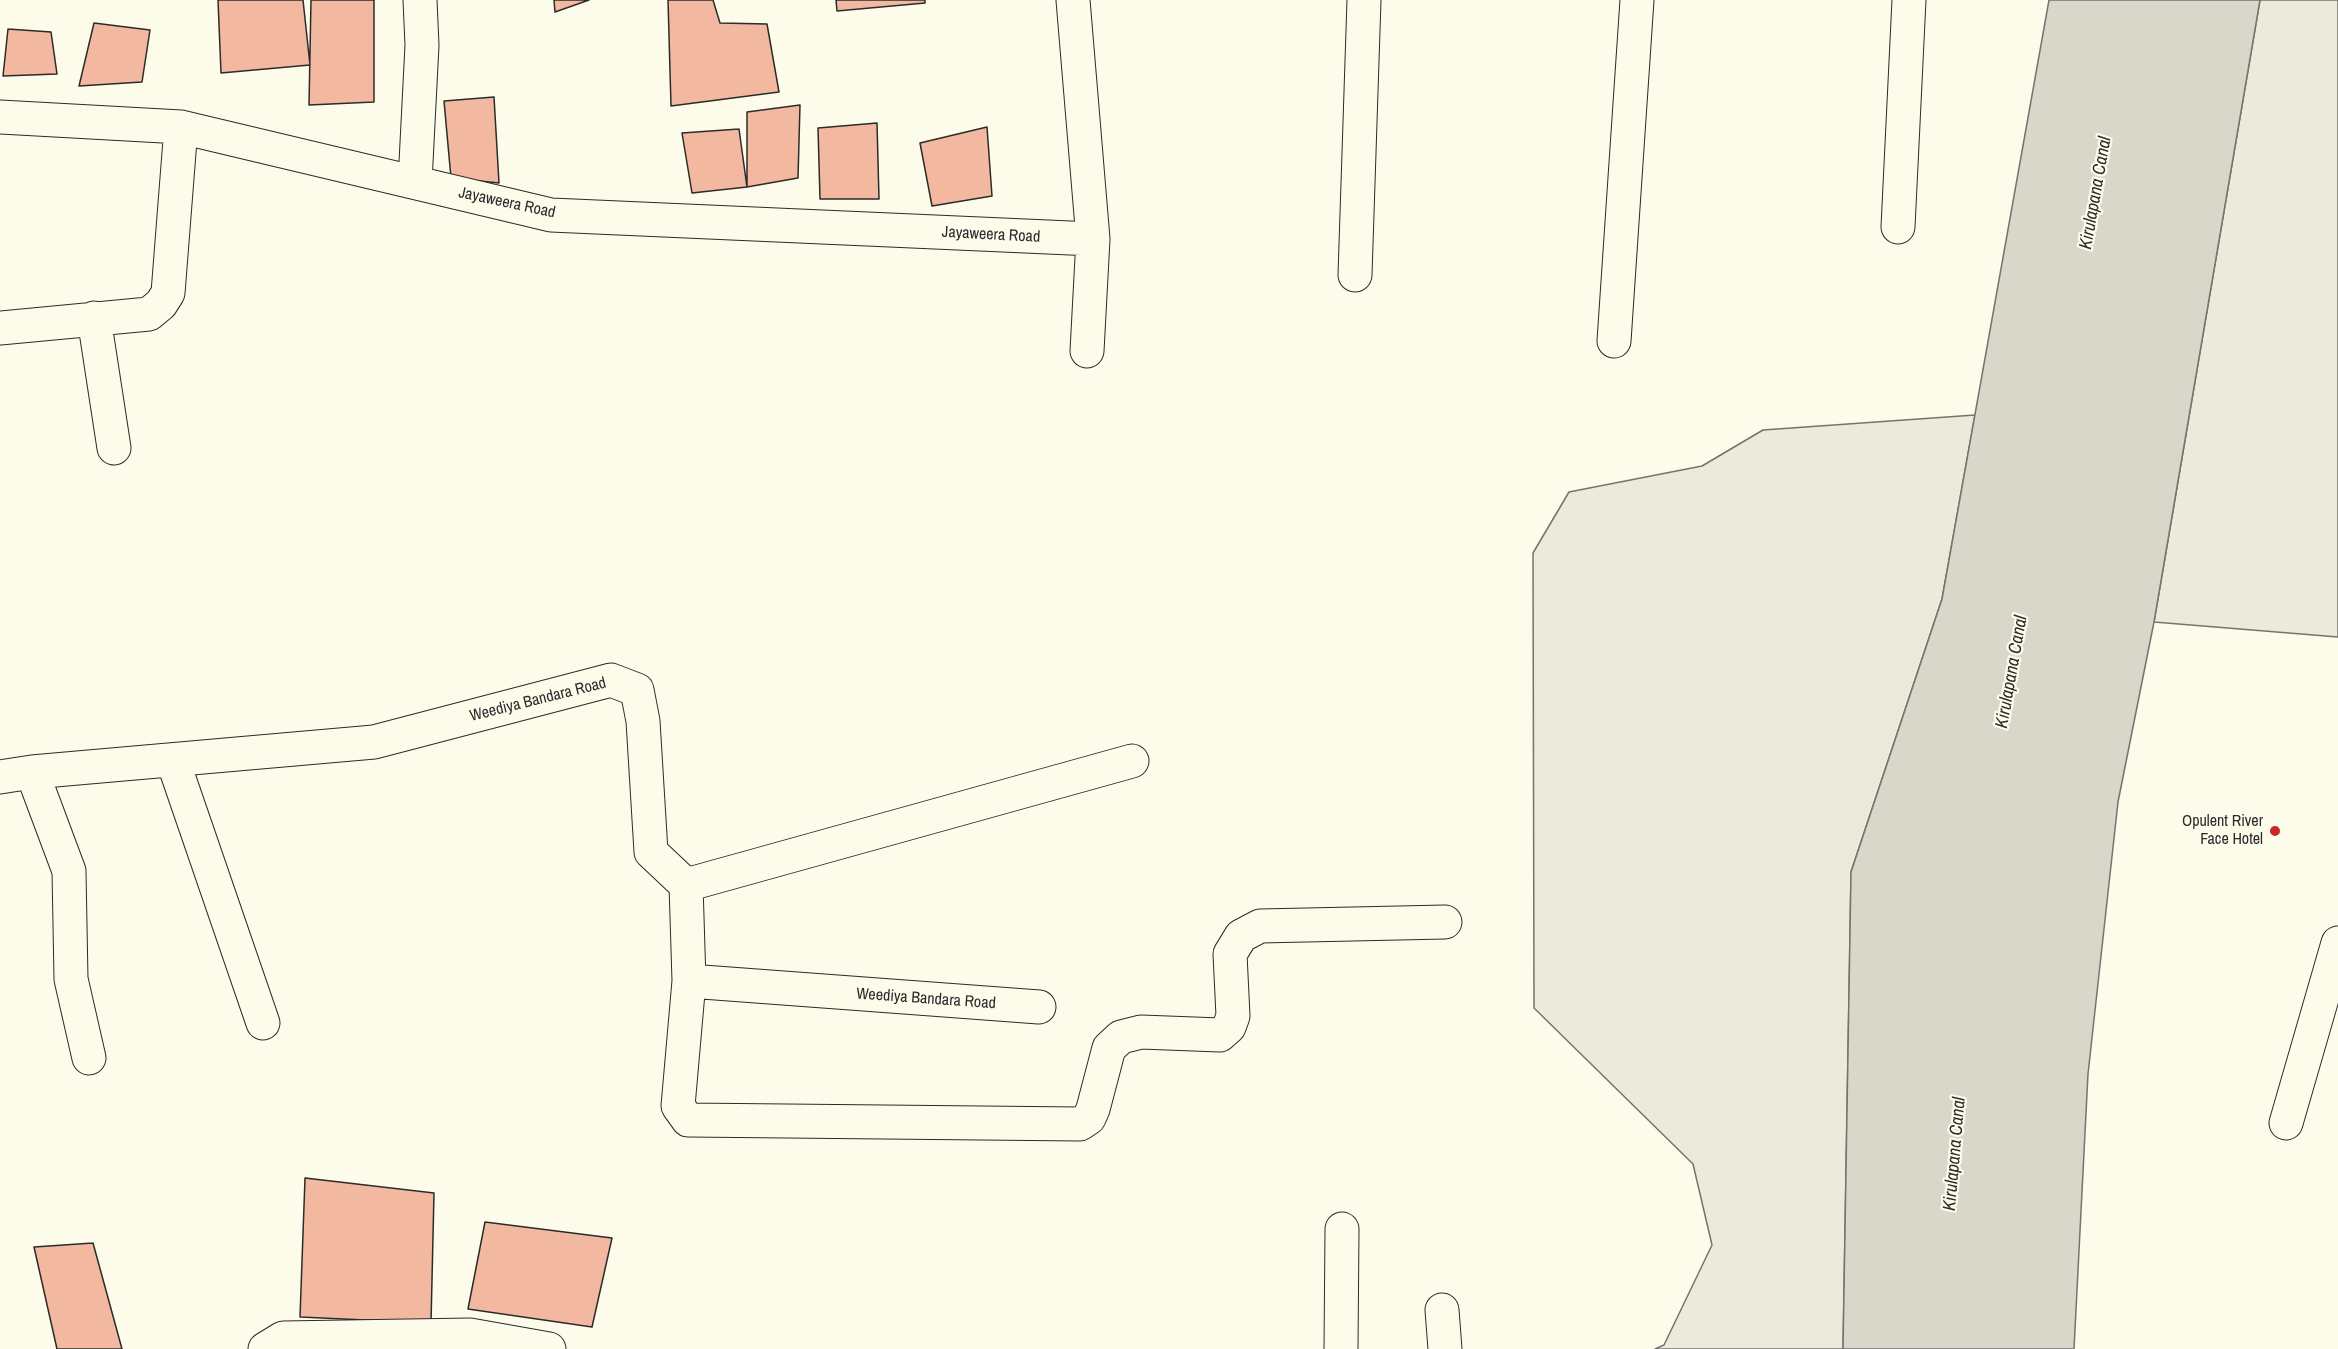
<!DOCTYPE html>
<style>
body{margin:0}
canvas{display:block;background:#fdfbea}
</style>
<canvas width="2338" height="1349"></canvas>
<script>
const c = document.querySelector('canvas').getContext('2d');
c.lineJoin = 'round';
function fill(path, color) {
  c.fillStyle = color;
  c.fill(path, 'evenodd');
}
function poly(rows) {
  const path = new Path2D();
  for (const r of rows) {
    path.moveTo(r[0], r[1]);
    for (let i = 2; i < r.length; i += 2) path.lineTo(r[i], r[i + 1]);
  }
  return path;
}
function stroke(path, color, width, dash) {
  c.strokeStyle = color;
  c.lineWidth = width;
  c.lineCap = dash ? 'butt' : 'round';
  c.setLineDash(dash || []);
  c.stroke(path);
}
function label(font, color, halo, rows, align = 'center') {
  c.font = font + ' "Archivo Narrow",sans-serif';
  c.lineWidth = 4.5;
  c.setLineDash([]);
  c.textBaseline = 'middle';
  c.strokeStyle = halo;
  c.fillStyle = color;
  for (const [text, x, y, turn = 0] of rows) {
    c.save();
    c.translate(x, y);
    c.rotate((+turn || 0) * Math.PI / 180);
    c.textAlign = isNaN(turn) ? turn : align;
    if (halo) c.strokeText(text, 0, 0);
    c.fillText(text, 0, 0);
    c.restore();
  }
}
const green = poly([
 [2260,0,2338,0,2338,637,2154,622,2260,0],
 [1975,415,1942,599,1851,872,1843,1349,1655,1349,1664,1345,1712,1245,1693,1164,1534,1008,1533,553,1569,492,1702,466,1763,430,1975,415]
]);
const water = poly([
 [2049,0,2260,0,2154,622,2118,802,2088,1074,2074,1349,1843,1349,1851,872,1942,599,2049,0]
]);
const building = poly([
 [218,0,303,0,310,65,221,73,218,0],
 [311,0,374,0,374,102,309,105,311,0],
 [554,0,589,0,555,12,554,0],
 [668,0,713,0,720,23,767,24,779,92,671,106,668,0],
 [836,0,925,0,925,3,837,11,836,0],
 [94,23,150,30,142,82,79,86,94,23],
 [8,29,51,32,57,74,3,76,8,29],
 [494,97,499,183,451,178,444,101,494,97],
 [800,105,798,178,747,187,747,112,800,105],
 [877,123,879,199,820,199,818,128,877,123],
 [987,127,992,196,932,206,920,143,987,127],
 [739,129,747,187,692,193,682,133,739,129],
 [305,1178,434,1193,431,1323,300,1317,305,1178],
 [485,1222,612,1238,592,1327,468,1309,485,1222],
 [93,1243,122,1349,57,1349,34,1247,93,1243]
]);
const street = poly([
 [1073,0,1093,239,1087,351],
 [0,117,181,127,551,215,1093,239],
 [415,182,422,45,420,0],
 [1898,227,1909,0],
 [1355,275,1364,0],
 [94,318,114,448],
 [0,328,149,314,161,304,168,293,181,127],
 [1614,341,1637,0],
 [173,761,263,1023],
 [32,772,69,871,71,979,89,1058],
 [0,777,32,772,374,742,611,680,637,690,643,721,651,852,686,885,689,981,1039,1007],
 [686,885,1132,761],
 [689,981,678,1106,688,1120,1080,1124,1089,1118,1093,1109,1109,1048,1121,1037,1141,1032,1220,1035,1229,1027,1233,1016,1230,954,1241,936,1260,926,1445,922],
 [2286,1123,2338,943],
 [1442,1310,1445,1349],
 [265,1349,283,1338,470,1335,549,1349],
 [1341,1349,1342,1229]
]);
const markers = [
 [2275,831,6,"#c62828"]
];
const streetNames = [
 ["Jayaweera Road",507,203,12],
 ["Jayaweera Road",991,235,3],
 ["Weediya Bandara Road",538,700,-14],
 ["Weediya Bandara Road",926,999,4]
];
const poiNames = [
 ["Opulent River",2263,822],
 ["Face Hotel",2263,840]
];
const waterNames = [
 ["Kirulapana Canal",2096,193,-80],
 ["Kirulapana Canal",2012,672,-80],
 ["Kirulapana Canal",1955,1154,-85]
];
fill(green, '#ecebdb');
stroke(green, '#74746e', 1.5);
fill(water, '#d8d7c9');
stroke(water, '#74746e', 1.5);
fill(building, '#f2b8a0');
stroke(building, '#2b2b2b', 1.5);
stroke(street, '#2b2b2b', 35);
stroke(street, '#fdfbea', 33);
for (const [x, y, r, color] of markers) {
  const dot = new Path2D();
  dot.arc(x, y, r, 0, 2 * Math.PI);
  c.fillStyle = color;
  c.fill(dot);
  stroke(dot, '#fdfbea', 2);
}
label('16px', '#2b2b2b', '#fdfbea', streetNames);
label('16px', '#2b2b2b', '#fdfbea', poiNames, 'right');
label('italic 18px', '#2b2b2b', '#fdfbea', waterNames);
</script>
